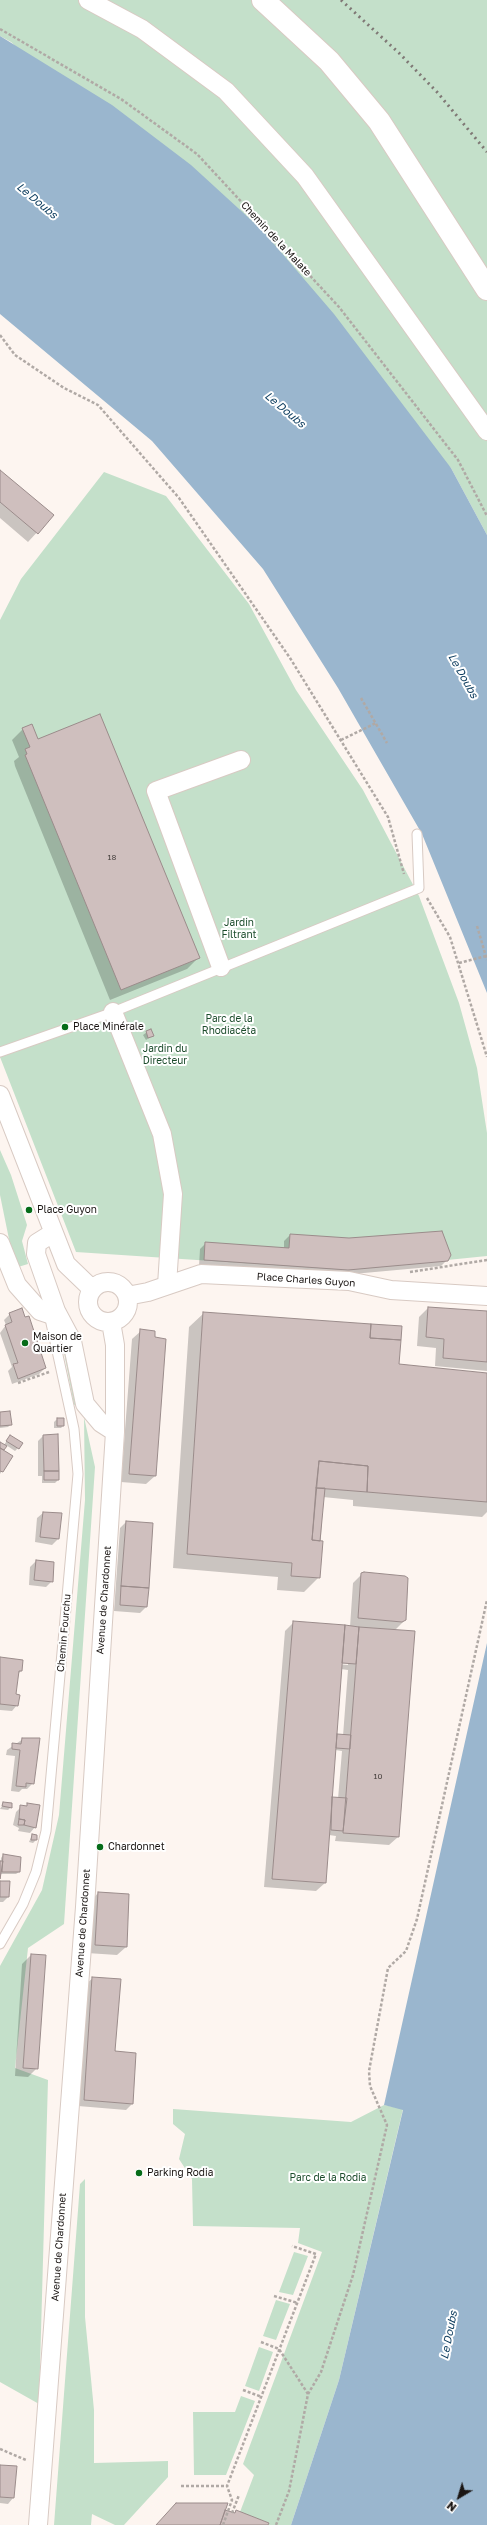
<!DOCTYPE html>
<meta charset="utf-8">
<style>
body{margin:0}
#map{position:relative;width:487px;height:2525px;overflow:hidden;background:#fdf5f0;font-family:"Golos Text",sans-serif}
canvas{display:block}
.north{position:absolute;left:439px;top:2477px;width:40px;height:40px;-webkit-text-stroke:3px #fff;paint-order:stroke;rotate:218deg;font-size:11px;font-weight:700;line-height:16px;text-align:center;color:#1a1513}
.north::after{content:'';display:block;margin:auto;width:14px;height:18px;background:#1a1513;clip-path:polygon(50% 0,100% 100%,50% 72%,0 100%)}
</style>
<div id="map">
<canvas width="487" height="2525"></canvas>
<div class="north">N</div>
</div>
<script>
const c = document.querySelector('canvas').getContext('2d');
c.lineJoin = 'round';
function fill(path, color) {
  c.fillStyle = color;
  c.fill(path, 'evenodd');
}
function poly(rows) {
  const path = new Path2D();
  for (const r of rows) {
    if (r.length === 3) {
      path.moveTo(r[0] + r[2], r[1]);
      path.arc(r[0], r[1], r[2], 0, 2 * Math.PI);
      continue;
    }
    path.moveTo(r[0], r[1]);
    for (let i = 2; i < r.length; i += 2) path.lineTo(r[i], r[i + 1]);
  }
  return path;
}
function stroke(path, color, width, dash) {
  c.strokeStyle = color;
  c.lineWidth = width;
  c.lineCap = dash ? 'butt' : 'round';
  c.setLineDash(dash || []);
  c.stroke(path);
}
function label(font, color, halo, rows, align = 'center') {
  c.font = font + ' "Golos Text",sans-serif';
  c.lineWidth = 4;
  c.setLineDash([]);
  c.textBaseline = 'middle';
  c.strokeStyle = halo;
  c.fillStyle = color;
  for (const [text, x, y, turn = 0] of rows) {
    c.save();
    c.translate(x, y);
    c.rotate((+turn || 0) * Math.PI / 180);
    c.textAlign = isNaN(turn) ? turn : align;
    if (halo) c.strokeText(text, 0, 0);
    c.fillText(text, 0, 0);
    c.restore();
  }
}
const green = poly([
 [0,0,487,0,487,535,451,468,11,42,0,36],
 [104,472,166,496,249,604,296,690,363,790,419,896,459,1003,477,1068,487,1133,487,1256,348,1270,76,1252,0,1057,0,620,21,579],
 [0,1150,11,1175,27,1225,22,1241,28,1264,18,1267,11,1249,0,1195],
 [61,1337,81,1403,74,1405],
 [84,1417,95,1467,64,1924,28,1948,15,2068,48,2080,39,2404,0,2382,0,1966,42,1890,59,1815,85,1500],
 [384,2105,403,2109,339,2380,291,2525,268,2525,269,2523,240,2512,254,2475,243,2464,322,2252,298,2243,300,2228,193,2226,192,2179,179,2159,185,2134,173,2124,173,2109,351,2122],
 [85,2179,85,2317,94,2410,94,2463,168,2461,168,2477,124,2525,115,2525,92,2514,91,2525,54,2525,80,2184],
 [294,2252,308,2256,293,2295,279,2292],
 [276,2300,290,2304,276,2340,263,2336],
 [259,2347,273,2352,259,2391,245,2386],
 [241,2396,255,2401,226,2475,194,2475,193,2412,235,2412]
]);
const water = poly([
 [0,36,112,105,191,165,262,230,334,314,451,468,487,535,487,993,422,834,338,688,263,569,152,441,0,314],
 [487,1643,487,2525,291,2525,339,2380,403,2110,384,2105]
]);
const shadow = poly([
 [0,471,53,515,28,542,0,518],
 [23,729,38,740,198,958,187,969,110,1000,15,766,14,761,19,757,12,740],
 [150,1030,152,1036,146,1040,143,1035],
 [290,1235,447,1260,441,1266,342,1275,199,1266,200,1249,206,1243,284,1249,284,1241],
 [428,1308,487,1312,487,1371,435,1366,436,1348,417,1346,419,1317],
 [204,1313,398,1365,487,1374,487,1512,482,1517,353,1506,353,1500,323,1497,319,1577,304,1592,277,1590,278,1577,173,1568,189,1327],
 [10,1314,45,1368,39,1374,12,1384,8,1371,12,1367,0,1333,6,1325,4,1320],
 [141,1331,154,1338,155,1476,146,1484,121,1482,132,1339],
 [0,1413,11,1424,8,1427,0,1428],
 [57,1419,63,1419,63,1426,61,1428,54,1428,54,1422],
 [43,1436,58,1480,55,1483,42,1483,42,1476,38,1476,38,1441],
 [8,1439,18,1448,15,1451,6,1445,3,1451,11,1456,0,1474,0,1443,4,1445],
 [43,1513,61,1514,58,1539,52,1545,35,1542,37,1518],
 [126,1522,152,1524,146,1607,140,1613,114,1611,120,1528],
 [36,1561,52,1581,46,1587,29,1585,30,1567],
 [362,1574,405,1620,395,1630,398,1837,389,1845,335,1841,336,1836,329,1835,325,1883,316,1891,264,1887,285,1631,293,1623,350,1627,353,1583],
 [337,1662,348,1663,348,1665,337,1664],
 [341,1669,348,1670,343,1736,336,1735],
 [335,1750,342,1751,338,1799,331,1798],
 [0,1658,21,1671,18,1674,15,1695,17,1705,12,1711,0,1710],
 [23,1739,33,1783,27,1789,22,1789,19,1792,11,1791,15,1756,6,1755,7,1750],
 [4,1803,11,1807,8,1810,0,1809],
 [22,1806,35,1827,30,1833,18,1831,19,1828,13,1825,16,1812],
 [32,1835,36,1840,33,1843,29,1842],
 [3,1855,19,1872,16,1874,0,1874,1,1858],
 [0,1882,8,1897,3,1902,0,1902],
 [98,1893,126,1947,117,1955,87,1953,90,1902],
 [31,1955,37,2068,28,2077,15,2076,22,1964],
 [93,1978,132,2104,126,2110,78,2106,87,1983],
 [0,2466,16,2467,13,2498,8,2504,0,2503]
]);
const building = poly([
 [0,470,54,515,38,534,0,502,0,470],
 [100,714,200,958,121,990,25,755,27,754,25,749,30,747,22,728,32,724,38,739,100,714],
 [151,1029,154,1036,148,1038,146,1031,151,1029],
 [442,1231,451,1255,448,1261,348,1270,204,1260,205,1242,289,1248,290,1234,349,1238,442,1231],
 [428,1307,487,1311,487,1362,443,1358,444,1339,426,1337,428,1307],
 [22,1308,25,1317,29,1316,46,1368,18,1379,13,1364,18,1363,5,1325,12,1322,9,1313,22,1308],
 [203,1312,371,1324,370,1338,401,1340,399,1364,487,1373,487,1502,367,1492,368,1466,319,1461,312,1540,323,1541,320,1578,291,1576,292,1563,187,1554,203,1312],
 [371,1324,402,1326,401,1340,370,1338,371,1324],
 [140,1329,155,1331,155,1337,166,1339,156,1476,129,1474,140,1329],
 [10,1411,12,1425,0,1426,0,1412,10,1411],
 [57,1418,64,1418,64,1426,57,1426,57,1418],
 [58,1434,59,1471,44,1471,43,1435,58,1434],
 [10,1435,23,1443,19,1449,6,1441,10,1435],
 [0,1442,7,1446,4,1450,0,1448,0,1442],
 [0,1448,13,1456,3,1472,0,1471,0,1448],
 [319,1461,368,1466,367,1492,316,1488,319,1461],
 [44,1471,59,1471,59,1480,44,1480,44,1471],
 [316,1488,325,1488,320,1541,312,1540,316,1488],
 [43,1512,62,1513,59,1539,40,1537,43,1512],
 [126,1521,153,1523,149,1588,121,1586,126,1521],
 [36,1560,54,1562,53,1582,34,1580,36,1560],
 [364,1572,405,1576,408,1578,406,1620,402,1622,358,1618,361,1573,364,1572],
 [121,1586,149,1588,147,1607,120,1605,121,1586],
 [293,1621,345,1625,326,1883,272,1879,293,1621],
 [345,1625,359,1627,356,1664,342,1663,345,1625],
 [359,1627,415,1631,399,1837,343,1833,359,1627],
 [0,1657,23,1660,22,1671,19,1671,16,1694,20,1695,18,1706,0,1704,0,1657],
 [337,1734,351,1735,350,1749,336,1748,337,1734],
 [22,1738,40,1738,34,1784,26,1783,26,1787,16,1786,20,1750,12,1749,12,1743,21,1744,22,1738],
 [332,1797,347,1798,343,1831,331,1830,332,1797],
 [3,1802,12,1803,12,1808,2,1806,3,1802],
 [27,1803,40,1805,36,1828,24,1825,25,1820,19,1819,20,1805,27,1806,27,1803],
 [19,1819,25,1820,24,1825,18,1825,19,1819],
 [32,1834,37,1835,37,1840,31,1840,32,1834],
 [3,1854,21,1857,20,1872,2,1872,3,1854],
 [0,1861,3,1861,0,1879,0,1861],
 [0,1881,10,1881,9,1897,0,1897,0,1881],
 [98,1892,129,1894,127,1947,95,1945,98,1892],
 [31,1954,46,1955,38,2069,23,2068,31,1954],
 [92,1977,121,1979,115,2051,136,2053,133,2104,84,2100,92,1977],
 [0,2465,17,2466,14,2498,0,2497,0,2465],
 [176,2503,228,2503,220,2525,156,2525,176,2503],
 [225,2510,235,2513,236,2510,269,2523,268,2525,220,2525,225,2510]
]);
const path = poly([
 [0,29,121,99,197,154,339,307,458,460,487,516],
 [0,335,15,355,64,388,98,405,179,498,290,658,388,817,404,874],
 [361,698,387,743],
 [341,740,376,723],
 [427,898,450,937,487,1057],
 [477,926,487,960],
 [459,963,486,956],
 [410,1272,487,1260],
 [18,1383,49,1372],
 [274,2296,298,2303],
 [261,2342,279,2349,308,2394],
 [243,2390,262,2397],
 [0,2449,26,2460],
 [181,2486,227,2486],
 [232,2513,239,2495],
 [223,2525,232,2500,227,2486,316,2254,292,2246],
 [276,2525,289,2491,308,2394,321,2372,353,2275,387,2125,370,2086,369,2071,388,1968,406,1951,417,1919,487,1600]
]);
const lane = poly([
 [0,1052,108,1014,419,888,417,834],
 [0,1944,23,1904,36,1872,46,1831,78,1474,74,1429,49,1314]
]);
const street = poly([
 [88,0,142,29,226,91,305,176,487,431],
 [221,967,156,791,241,760],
 [113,1012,162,1134,173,1194,167,1285],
 [0,1095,66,1264,92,1289],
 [53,1233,37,1243,36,1254,56,1311,72,1341,85,1404,101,1423,115,1432],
 [0,1243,17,1285,40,1311,49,1314,56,1311],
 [108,1302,20],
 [127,1296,148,1292,201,1274,349,1281,391,1290,487,1296],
 [38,2525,85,1907,115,1432,115,1345,111,1322]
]);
const secondary = poly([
 [263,0,329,61,379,121,487,289]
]);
const rail = poly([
 [341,0,399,53,437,92,487,152]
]);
const markers = [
 [65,1027,4,"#066c19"],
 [29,1210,4,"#066c19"],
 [25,1343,4,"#066c19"],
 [100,1847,4,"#066c19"],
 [139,2173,4,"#066c19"]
];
const numberNames = [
 ["18",112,857],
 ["10",378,1776]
];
const streetNames = [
 ["Chemin de la Malate",276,239,47],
 ["Place Charles Guyon",306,1280,4],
 ["Avenue de Chardonnet",104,1600,-86],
 ["Chemin Fourchu",64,1633,-85],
 ["Avenue de Chardonnet",83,1923,-86],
 ["Avenue de Chardonnet",59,2247,-86]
];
const parkNames = [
 ["Jardin",239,923],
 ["Filtrant",239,935],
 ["Parc de la",229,1019],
 ["Rhodiacéta",229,1031],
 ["Jardin du",165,1049],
 ["Directeur",165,1061],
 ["Parc de la Rodia",328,2178]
];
const poiNames = [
 ["Place Minérale",73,1027],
 ["Place Guyon",37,1210],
 ["Maison de",33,1337],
 ["Quartier",33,1349],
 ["Chardonnet",108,1847],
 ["Parking Rodia",147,2173]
];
const waterNames = [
 ["Le Doubs",37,201,40],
 ["Le Doubs",285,410,40],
 ["Le Doubs",463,676,61],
 ["Le Doubs",449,2335,-79]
];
fill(green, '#c4e0ca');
fill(water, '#9ab6ce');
fill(shadow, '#0003');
fill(building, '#cfbfbe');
stroke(building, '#9b8c8b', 1);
stroke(lane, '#d8cac3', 11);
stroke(street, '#d8cac3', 20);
stroke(secondary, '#d8cac3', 24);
stroke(path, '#b0a9a5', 2.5, [3, 2]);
stroke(lane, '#fff', 9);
stroke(street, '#fff', 18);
stroke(secondary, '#fff', 22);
stroke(rail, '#7f7875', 3, [2, 4]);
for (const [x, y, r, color] of markers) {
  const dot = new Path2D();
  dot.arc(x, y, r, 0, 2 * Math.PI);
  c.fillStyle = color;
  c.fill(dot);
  stroke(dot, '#fff', 1.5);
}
label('8px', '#47403e', null, numberNames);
label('10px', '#1a1513', '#fff', streetNames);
label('10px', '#1c4c2c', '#fff', parkNames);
label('10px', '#1a1513', '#fff', poiNames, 'left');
label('italic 11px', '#124162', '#fff', waterNames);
</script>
